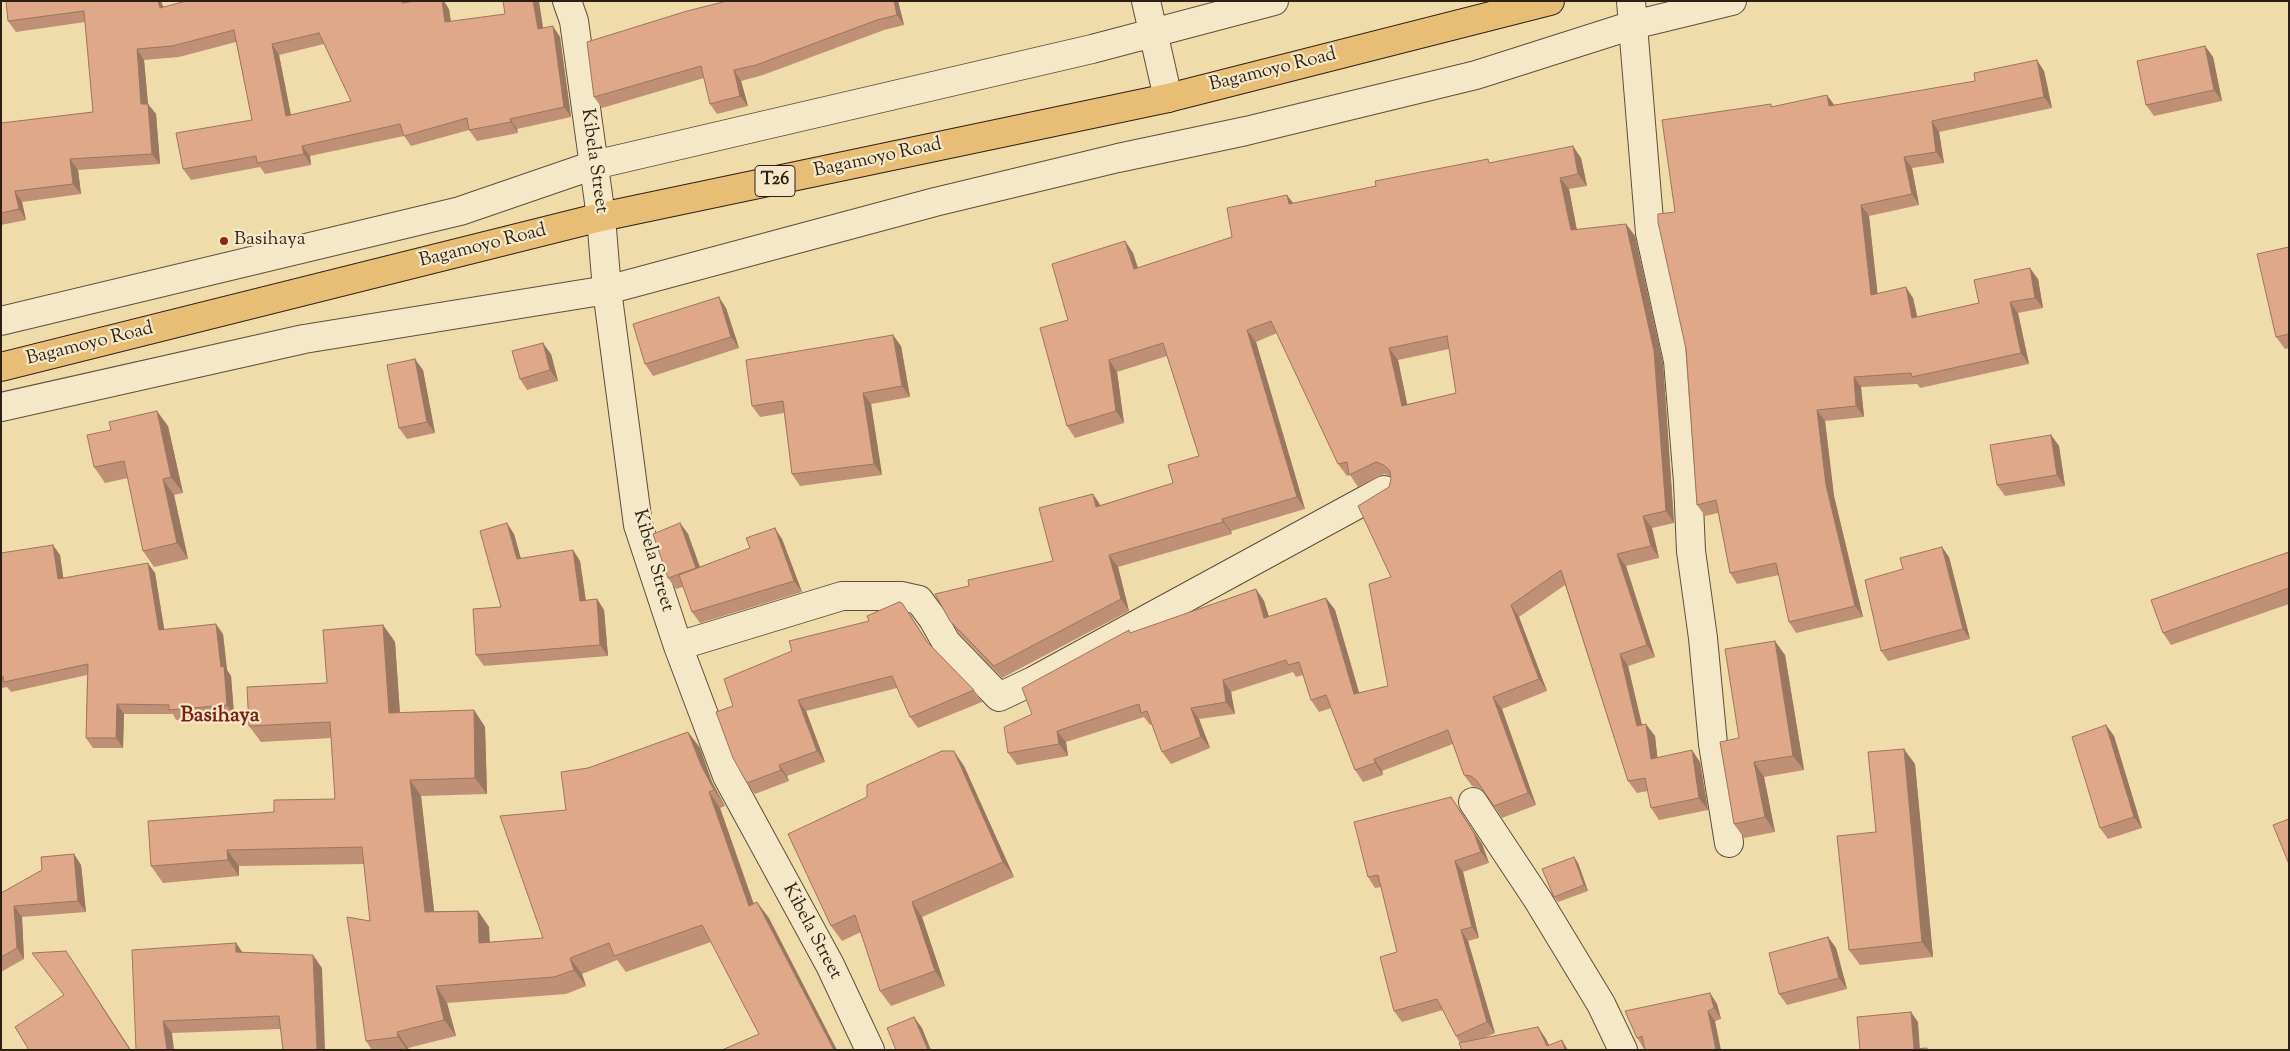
<!DOCTYPE html>
<style>
body{margin:0}
#map{position:relative;width:2290px;height:1051px;overflow:hidden;background:#f0dbab;font-family:"Sorts Mill Goudy",serif}
canvas{display:block}
.frame{position:absolute;inset:0;border:2px solid #2e1f15;pointer-events:none}
</style>
<div id="map">
<canvas width="2290" height="1051"></canvas>
<div class="frame"></div>
</div>
<script>
const c = document.querySelector('canvas').getContext('2d');
c.lineJoin = 'round';
function poly(rows) {
  const path = new Path2D();
  for (const r of rows) {
    path.moveTo(r[0], r[1]);
    for (let i = 2; i < r.length; i += 2) path.lineTo(r[i], r[i + 1]);
  }
  return path;
}
function stroke(path, color, width, dash) {
  c.strokeStyle = color;
  c.lineWidth = width;
  c.lineCap = dash ? 'butt' : 'round';
  c.setLineDash(dash || []);
  c.stroke(path);
}
function fill(path, color) {
  c.fillStyle = color;
  c.fill(path, 'evenodd');
}
function label(font, color, halo, rows, align = 'center') {
  c.font = font + ' "Sorts Mill Goudy",serif';
  c.lineWidth = 4.5;
  c.setLineDash([]);
  c.textBaseline = 'middle';
  c.strokeStyle = halo;
  c.fillStyle = color;
  for (const [text, x, y, turn = 0] of rows) {
    c.save();
    c.translate(x, y);
    c.rotate((+turn || 0) * Math.PI / 180);
    c.textAlign = isNaN(turn) ? turn : align;
    if (halo) c.strokeText(text, 0, 0);
    c.fillText(text, 0, 0);
    c.restore();
  }
}
const street = poly([
 [567,1,574,21,601,217,607,290,638,525,678,646,727,776,830,965,870,1050],
 [1146,1,1168,98],
 [1631,1,1650,233,1678,361,1688,482,1691,551,1703,638,1713,744,1729,843],
 [1,321,460,211,594,165,1092,49,1274,1],
 [1,407,304,339,607,290,935,202,1118,158,1246,131,1476,75,1633,25,1732,1],
 [678,646,842,596,901,596,919,600,933,619,946,642,999,697,1033,681,1384,490],
 [1473,802,1538,900,1601,1004,1623,1050]
]);
const highway = poly([
 [1,367,601,217,1168,98,1550,1]
]);
const wall = poly([
 [6,1,161,1,164,8,406,2,449,9,451,21,543,28,560,37,571,117,517,129,518,133,477,141,469,130,411,146,404,136,310,156,311,165,265,174,260,167,191,180,183,169,252,120,236,42,179,57,144,60,148,104,156,114,160,164,78,170,81,194,22,202,26,220,1,225,1,123,93,112,85,22,16,32,8,21],
 [324,44,351,101,291,115,279,55],
 [898,1,904,25,884,30,763,75,741,81,748,106,717,114,710,104,704,78,602,108,594,97],
 [2205,46,2213,57,2222,101,2154,116,2146,105],
 [2044,71,2052,108,1939,132,1944,163,1912,168,1919,205,1869,216,1877,294,1913,298,1917,317,1979,303,2038,279,2043,308,2018,313,2029,364,1920,388,1917,384,1861,387,1864,417,1825,421,1834,496,1863,617,1796,633,1789,622,1779,575,1737,584,1730,573,1718,513,1705,516,1697,505,1675,212,1773,106,1834,105],
 [1581,158,1587,186,1569,189,1577,230,1626,224,1635,236,1663,363,1674,523,1652,528,1659,558,1626,566,1655,657,1628,666,1642,725,1655,736,1657,757,1700,762,1708,810,1659,820,1651,808,1648,791,1637,793,1628,781,1565,585,1519,617,1547,691,1502,709,1536,805,1502,818,1485,792,1480,788,1472,786,1464,775,1453,744,1382,771,1383,775,1363,782,1355,770,1331,708,1319,712,1311,700,1303,675,1296,677,1293,672,1231,692,1235,714,1199,719,1210,748,1171,764,1162,752,1152,724,1150,725,1144,717,1066,742,1068,756,1017,765,1008,753,1032,714,1131,633,1256,589,1264,601,1269,617,1326,598,1335,610,1359,693,1388,686,1391,577,1389,487,1391,479,1391,476,1384,474,1358,487,1350,475,1347,476,1338,464,1277,333,1256,342,1305,509,1231,531,1232,534,1118,567,1129,611,1002,678,959,633,950,621,969,586,1053,561,1101,505,1173,483,1199,456,1167,356,1117,372,1124,423,1075,438,1067,426,1068,320,1125,241,1133,253,1138,268,1232,237,1287,195,1293,203,1491,163],
 [1449,349,1456,393,1407,404,1398,360],
 [2289,247,2289,348,2285,349,2276,337],
 [726,308,739,348,653,376,645,364],
 [901,346,910,397,871,404,882,475,800,486,792,474,784,413,760,417,752,406],
 [551,354,558,381,527,390,520,379],
 [423,370,435,433,407,439,399,428],
 [168,426,183,493,174,495,188,559,154,567,143,551,128,478,105,483,94,467],
 [2051,435,2059,446,2065,486,2005,496,1997,485],
 [680,523,688,534,700,567,782,539,802,592,700,623,692,612,683,587,676,589,668,578],
 [514,534,521,559,573,550,580,561,586,600,597,599,604,610,608,656,484,666,476,655,501,607],
 [2289,552,2289,604,2171,645,2163,633],
 [1,553,60,555,63,578,155,573,164,629,223,634,227,670,231,676,234,715,176,720,173,714,124,714,123,748,93,748,86,738,87,675,11,692,7,687,1,688],
 [1949,557,1970,639,1888,661,1881,651],
 [910,614,929,644,974,690,982,702,918,728,910,717,897,688,806,711,825,762,787,776,789,781,755,794,747,783,733,706,869,621],
 [383,625,395,642,400,713,474,710,485,727,487,794,421,796,434,911,478,911,489,927,490,942,543,938,566,810,588,768,688,732,700,748,712,782,725,806,720,808,754,904,769,918,759,1034,711,942,626,972,617,960,582,974,586,986,566,994,447,1003,456,1036,408,1048,409,1050,372,1050,366,1041,370,921,364,864,239,866,239,876,163,883,151,866,274,812,335,799,331,738,261,742,249,726,327,683],
 [1785,655,1804,770,1764,777,1775,832,1744,838,1734,824,1739,738],
 [2106,725,2114,736,2142,828,2108,839,2100,828],
 [1915,764,1933,957,1860,965,1849,950,1876,832],
 [964,766,1014,877,922,917,945,986,891,1006,880,991,861,932,842,941,831,926],
 [1451,797,1482,844,1489,863,1463,872,1479,938,1468,941,1495,1033,1484,1038,1538,1027,1546,1039,1549,1045,1568,1050,1460,1043,1456,1036,1443,1010,1402,1022,1394,1011,1397,952,1381,887,1375,888,1368,877],
 [74,854,81,865,86,912,22,917,24,959,1,972,1,893],
 [1574,857,1578,863,1588,891,1558,902,1554,897],
 [1828,937,1836,948,1847,989,1787,1005,1779,994],
 [236,943,243,953,322,968,280,1029,172,1033,136,1050],
 [1710,993,1717,1004,1721,1019,1644,1049,1637,1038]
]);
const shadedWall = poly([
 [158,1,161,1,168,19,160,8],
 [442,1,444,1,449,9,452,32,445,22],
 [533,1,539,1,545,40,538,29],
 [894,1,898,1,904,25,897,15],
 [553,26,560,37,571,117,564,107],
 [272,44,279,55,293,126,286,116],
 [2205,46,2213,57,2222,101,2214,90],
 [137,49,144,60,149,115,141,104],
 [2037,60,2044,71,2052,108,2044,97],
 [734,70,741,81,748,106,740,96],
 [1827,95,1835,106,1829,106],
 [148,104,156,114,160,164,152,154],
 [510,119,517,129,518,133,511,122],
 [1932,121,1939,132,1944,163,1936,152],
 [302,146,310,156,311,165,304,154],
 [1573,146,1581,158,1587,186,1578,174],
 [1904,157,1912,168,1919,205,1912,194],
 [70,159,78,170,81,194,73,184],
 [1560,178,1569,189,1579,242,1571,230],
 [15,191,22,202,26,220,19,209],
 [1287,195,1296,207,1289,204],
 [1861,205,1869,216,1879,306,1871,295],
 [1626,224,1635,236,1663,363,1674,523,1666,511],
 [1125,241,1133,253,1142,281,1134,269],
 [2030,268,2038,279,2043,308,2035,298],
 [1906,287,1913,298,1920,329,1912,318],
 [719,297,726,308,739,348,731,337],
 [2010,302,2018,313,2029,364,2021,353],
 [1247,330,1256,342,1305,509,1297,497],
 [893,335,901,346,910,397,902,386],
 [543,343,551,354,558,381,550,370],
 [1389,348,1398,360,1410,418,1402,406],
 [415,359,423,370,435,433,427,422],
 [1109,360,1117,372,1124,423,1116,411],
 [1854,377,1861,387,1864,417,1856,406],
 [863,393,871,404,882,475,874,464],
 [1817,410,1825,421,1834,496,1863,617,1855,606,1826,485],
 [157,411,168,426,183,493,171,477],
 [2051,435,2059,446,2065,486,2057,475],
 [163,479,174,495,188,559,177,543],
 [1093,494,1101,506,1096,507],
 [1643,516,1652,528,1659,558,1651,546],
 [1222,519,1231,531,1232,534,1223,522],
 [507,523,514,534,524,570,517,559],
 [680,523,688,534,704,579,696,568],
 [775,528,782,539,802,592,794,581],
 [53,545,60,555,65,589,58,579],
 [1942,547,1949,557,1970,639,1963,629],
 [573,550,580,561,587,611,580,601],
 [1617,554,1626,566,1655,657,1647,645],
 [1109,555,1118,567,1129,611,1121,599],
 [148,563,155,573,166,640,159,630],
 [1256,589,1264,601,1273,630,1264,618],
 [1326,598,1335,610,1363,706,1354,694],
 [597,599,604,610,608,656,600,645],
 [1511,605,1519,617,1547,691,1539,679],
 [216,624,223,634,227,670,231,676,234,715,227,705,221,667],
 [383,625,395,642,401,729,389,713],
 [1775,641,1785,655,1804,770,1793,756],
 [1620,654,1628,666,1645,738,1637,726],
 [1223,680,1231,692,1235,714,1226,702],
 [1493,697,1502,709,1536,805,1528,793],
 [798,700,806,711,825,762,817,751],
 [117,704,124,714,123,748,116,738],
 [1191,708,1199,719,1210,748,1201,737],
 [474,710,485,727,487,794,475,778],
 [1646,724,1655,736,1659,771,1651,759],
 [2106,725,2114,736,2142,828,2134,817],
 [1057,731,1066,742,1068,756,1059,744],
 [688,732,700,748,712,782,725,806,714,790,701,765],
 [1904,749,1915,764,1933,957,1922,942],
 [1692,750,1700,762,1708,810,1699,798],
 [954,751,964,766,1014,877,1003,862],
 [1374,759,1382,771,1383,775,1375,763],
 [1754,762,1764,777,1775,832,1765,817],
 [779,765,787,776,789,781,781,770],
 [410,780,421,796,436,928,425,912],
 [709,792,720,808,760,923,749,906],
 [1451,797,1482,844,1489,863,1481,852],
 [227,850,239,866,239,876,228,860],
 [74,854,81,865,86,912,78,901],
 [1574,857,1578,863,1588,891,1584,885],
 [1455,861,1463,872,1479,938,1472,927],
 [757,902,769,918,837,1050,834,1050],
 [912,902,922,917,945,986,935,971],
 [14,906,22,917,24,959,17,948],
 [478,911,489,927,490,959,479,943],
 [1461,930,1468,941,1495,1033,1487,1022],
 [1828,937,1836,948,1847,989,1839,978],
 [236,943,245,956,236,952],
 [66,951,75,964,131,1050,130,1050],
 [313,955,322,968,325,1050,317,1050],
 [570,958,582,974,586,986,574,970],
 [436,986,447,1003,456,1036,444,1020],
 [1710,993,1717,1004,1721,1019,1714,1008],
 [1708,1011,1715,1021,1721,1050,1716,1050],
 [1911,1012,1918,1022,1920,1050,1914,1050],
 [914,1017,922,1028,931,1050,928,1050],
 [163,1021,172,1033,174,1050,167,1050],
 [1538,1027,1546,1039,1551,1050,1547,1046],
 [397,1032,408,1048,409,1050,407,1050,398,1037],
 [1562,1040,1568,1050,1565,1050]
]);
const building = poly([
 [6,1,158,1,160,8,186,1,401,1,402,3,415,1,442,1,445,22,505,14,503,1,533,1,538,29,553,26,564,107,510,119,511,122,469,130,467,118,404,136,400,124,302,146,304,154,257,163,256,156,183,169,176,133,252,120,234,30,172,46,137,49,141,104,148,104,152,154,70,159,73,184,15,191,19,209,1,213,1,123,93,112,84,11,8,21,6,1],
 [319,33,351,101,286,116,272,44,319,33],
 [727,1,894,1,897,15,877,20,756,65,734,70,740,96,710,104,701,66,594,97,587,42,687,11,727,1],
 [2205,46,2214,90,2146,105,2137,61,2205,46],
 [2037,60,2044,97,1932,121,1936,152,1904,157,1912,194,1861,205,1871,295,1906,287,1912,318,1979,303,1974,280,2030,268,2035,298,2010,302,2021,353,1912,377,1911,373,1854,377,1856,406,1817,410,1826,485,1855,606,1789,622,1776,563,1730,573,1716,500,1697,505,1686,349,1658,222,1658,214,1675,212,1662,120,1771,104,1771,107,1827,95,1829,106,1975,81,1974,73,2037,60],
 [1573,146,1578,174,1560,178,1571,230,1626,224,1654,351,1666,511,1643,516,1651,546,1617,554,1647,645,1620,654,1637,726,1646,724,1651,759,1692,750,1699,798,1651,808,1645,778,1628,781,1561,570,1511,605,1539,679,1493,697,1528,793,1494,806,1477,781,1471,776,1464,775,1448,730,1374,759,1375,763,1355,770,1326,695,1311,700,1299,662,1288,665,1286,660,1223,680,1226,702,1191,708,1201,737,1162,752,1147,711,1141,713,1139,704,1057,731,1059,744,1008,753,1004,727,1032,714,1022,688,1129,630,1130,633,1256,589,1264,618,1326,598,1354,694,1388,686,1369,584,1391,577,1358,506,1389,487,1391,479,1390,471,1384,465,1376,462,1349,475,1347,462,1338,464,1271,321,1247,330,1297,497,1222,519,1223,522,1109,555,1121,599,994,666,950,621,935,594,969,586,968,580,1053,561,1039,508,1093,494,1096,507,1173,483,1168,465,1199,456,1163,343,1109,360,1116,411,1067,426,1040,328,1068,320,1052,264,1125,241,1134,269,1232,237,1227,208,1287,195,1289,204,1376,186,1375,181,1488,159,1489,163,1573,146],
 [1447,336,1456,393,1402,406,1389,348,1447,336],
 [2289,247,2289,334,2276,337,2257,254,2289,247],
 [719,297,731,337,645,364,633,324,719,297],
 [893,335,902,386,863,393,874,464,792,474,783,401,752,406,746,360,893,335],
 [543,343,550,370,520,379,512,351,543,343],
 [415,359,427,422,399,428,387,365,415,359],
 [157,411,171,477,163,479,177,543,143,551,124,461,94,467,87,435,111,430,109,422,157,411],
 [2051,435,2057,475,1997,485,1990,445,2051,435],
 [507,523,517,559,573,550,580,601,597,599,600,645,476,655,473,609,501,607,480,531,507,523],
 [680,523,696,568,668,578,653,534,680,523],
 [775,528,794,581,692,612,679,575,750,548,746,538,775,528],
 [53,545,58,579,148,563,159,630,216,624,221,667,224,666,227,705,169,710,169,705,117,704,116,738,86,738,88,664,4,682,3,676,1,677,1,553,53,545],
 [1942,547,1963,629,1881,651,1865,580,1903,569,1900,558,1942,547],
 [2289,552,2289,588,2163,633,2151,600,2289,552],
 [899,602,902,603,927,642,974,690,910,717,892,676,798,700,817,751,779,765,781,770,747,783,733,758,716,712,733,706,724,679,792,651,789,641,869,621,867,616,899,602],
 [383,625,389,713,474,710,475,778,410,780,425,912,478,911,479,943,543,938,500,816,566,810,561,772,588,768,688,732,701,765,714,790,709,792,749,906,757,902,834,1050,722,1050,759,1034,702,925,614,956,609,943,570,958,574,970,554,977,436,986,444,1020,397,1032,398,1037,366,1041,347,917,370,921,362,847,227,850,228,860,151,866,148,821,274,812,274,800,335,799,330,722,249,726,247,687,327,683,323,630,383,625],
 [1775,641,1793,756,1754,762,1765,817,1734,824,1720,742,1739,738,1725,649,1775,641],
 [2106,725,2134,817,2100,828,2072,737,2106,725],
 [1904,749,1922,942,1849,950,1837,836,1876,832,1868,752,1904,749],
 [942,751,954,751,1003,862,912,902,935,971,880,991,855,915,831,926,788,834,867,797,867,785,942,751],
 [1451,797,1474,833,1481,852,1455,861,1472,927,1461,930,1487,1022,1456,1036,1437,999,1394,1011,1380,957,1397,952,1378,875,1368,877,1354,822,1451,797],
 [2289,819,2289,864,2273,825,2289,819],
 [74,854,78,901,14,906,17,948,1,957,1,893,42,870,41,857,74,854],
 [1574,857,1584,885,1554,897,1542,869,1574,857],
 [1828,937,1839,978,1779,994,1769,953,1828,937],
 [236,943,236,952,313,955,317,1050,283,1050,279,1016,163,1021,167,1050,136,1050,132,950,236,943],
 [66,951,130,1050,29,1050,15,1027,64,995,32,953,66,951],
 [1710,993,1714,1008,1708,1011,1716,1050,1645,1050,1642,1036,1637,1038,1625,1011,1710,993],
 [1911,1012,1914,1049,1927,1048,1927,1050,1860,1050,1857,1017,1911,1012],
 [914,1017,928,1050,896,1050,887,1028,914,1017],
 [1538,1027,1547,1046,1562,1040,1565,1050,1462,1050,1459,1043,1538,1027]
]);
const markers = [
 [224,241,5,"#8f2418"]
];
const shields = [
 [775,181,40]
];
const shieldNames = [
 ["T26",775,181]
];
const streetNames = [
 ["Bagamoyo Road",1273,71,-14],
 ["Bagamoyo Road",878,159,-12],
 ["Kibela Street",593,161,82],
 ["Bagamoyo Road",483,247,-14],
 ["Bagamoyo Road",90,345,-14],
 ["Kibela Street",652,561,74],
 ["Kibela Street",811,932,62]
];
const poiNames = [
 ["Basihaya",234,241]
];
const quarterNames = [
 ["Basihaya",220,717]
];
stroke(street, '#5e4e3a', 30);
stroke(highway, '#2e1f15', 30);
stroke(street, '#f5e8c8', 28);
stroke(highway, '#e8be76', 28);
fill(wall, '#bf9076');
fill(shadedWall, '#9b7660');
fill(building, '#dea889');
stroke(building, '#9b7660', 1);
for (const [x, y, r, color] of markers) {
  const dot = new Path2D();
  dot.arc(x, y, r, 0, 2 * Math.PI);
  c.fillStyle = color;
  c.fill(dot);
  stroke(dot, '#f5e8c8', 2);
}
for (const [x, y, w] of shields) {
  const box = new Path2D();
  box.roundRect(x - w / 2, y - 15.5, w, 31, 4);
  c.fillStyle = '#f5e8c8';
  c.fill(box);
  stroke(box, '#2e1f15', 1);
}
label('bold 18px', '#2e1f15', null, shieldNames);
label('19px', '#2e1f15', '#f5e8c8', streetNames);
label('19px', '#2e1f15', '#f5e8c8', poiNames, 'left');
label('bold 21px', '#7a1f14', '#f5e8c8', quarterNames);
</script>
